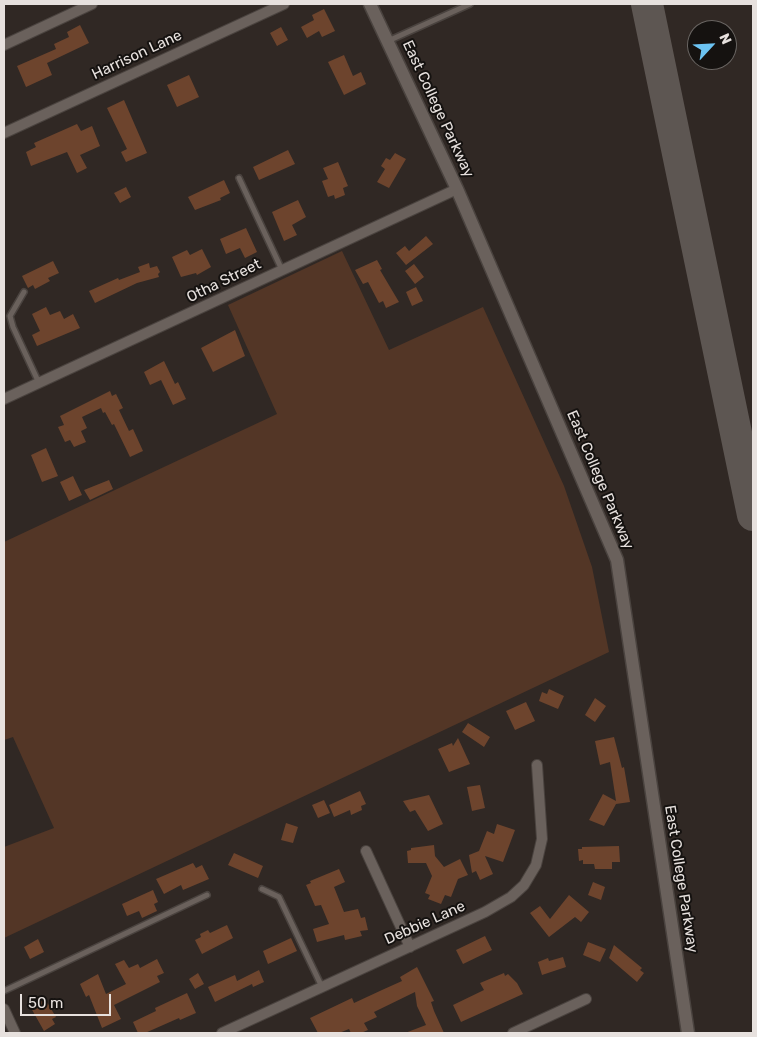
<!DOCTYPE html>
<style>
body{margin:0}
#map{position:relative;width:757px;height:1037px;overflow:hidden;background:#302824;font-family:Rubik,sans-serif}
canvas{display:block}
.frame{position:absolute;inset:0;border:5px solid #e7e1de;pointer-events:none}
.north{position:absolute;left:687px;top:20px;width:50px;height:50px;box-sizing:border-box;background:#151210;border:1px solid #696562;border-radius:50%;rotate:65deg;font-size:14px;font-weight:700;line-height:20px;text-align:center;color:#e7e1de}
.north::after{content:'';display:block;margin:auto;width:18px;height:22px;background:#6cc3f2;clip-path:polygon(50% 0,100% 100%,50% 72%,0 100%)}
.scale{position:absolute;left:20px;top:994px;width:91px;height:22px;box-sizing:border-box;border:2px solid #e7e1de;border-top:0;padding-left:6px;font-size:15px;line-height:18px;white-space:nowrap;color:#e7e1de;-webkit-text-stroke:4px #151210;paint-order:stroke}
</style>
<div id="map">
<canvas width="757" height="1037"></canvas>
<div class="frame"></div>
<div class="north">N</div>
<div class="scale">50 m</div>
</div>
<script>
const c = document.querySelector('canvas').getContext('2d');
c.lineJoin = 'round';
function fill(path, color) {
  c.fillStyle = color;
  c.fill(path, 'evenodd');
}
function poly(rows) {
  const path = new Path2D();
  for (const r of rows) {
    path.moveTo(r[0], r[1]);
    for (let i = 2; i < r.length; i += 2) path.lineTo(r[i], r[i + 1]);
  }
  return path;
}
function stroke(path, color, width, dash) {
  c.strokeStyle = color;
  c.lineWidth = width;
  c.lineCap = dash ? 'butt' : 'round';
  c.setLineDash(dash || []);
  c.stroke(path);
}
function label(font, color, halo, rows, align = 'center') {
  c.font = font + ' Rubik,sans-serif';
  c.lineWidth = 4;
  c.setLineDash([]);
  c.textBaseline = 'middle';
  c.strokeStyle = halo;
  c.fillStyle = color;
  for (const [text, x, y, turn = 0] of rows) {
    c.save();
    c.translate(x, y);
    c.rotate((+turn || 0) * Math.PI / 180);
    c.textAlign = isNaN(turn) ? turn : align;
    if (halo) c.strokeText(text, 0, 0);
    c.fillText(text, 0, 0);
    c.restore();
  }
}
const green = poly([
 [342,251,389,350,483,307,564,486,592,567,609,652,4,938,4,847,54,828,13,737,4,740,4,542,277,414,228,305]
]);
const taxiway = poly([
 [647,4,753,515]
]);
const building = poly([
 [324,9,335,31,322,37,319,31,307,38,301,27,314,20,312,15],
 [80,25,89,43,47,63,52,75,26,87,17,66,56,49,54,44,69,37,67,32],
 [281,27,288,40,277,46,270,33],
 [344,55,353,76,361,72,366,84,344,95,328,62],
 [189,75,199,97,177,107,167,85],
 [124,100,147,153,126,162,121,152,127,149,107,108],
 [77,124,81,131,92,126,100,146,80,155,87,168,77,173,67,152,31,166,26,152,36,147,34,143],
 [288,150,295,164,259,180,253,167],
 [395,153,406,159,389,188,377,182,385,169,381,166,386,158,390,160],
 [338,162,348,186,343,188,345,195,335,199,334,195,328,197,322,181,328,179,323,168],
 [224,180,230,193,220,198,221,200,195,210,188,197],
 [126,187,131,197,120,203,114,193],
 [298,200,306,217,292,225,297,235,284,241,272,212],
 [246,228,257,252,245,258,240,248,226,254,220,239],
 [426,236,433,244,406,265,396,253,405,246,409,251],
 [202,249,211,267,197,275,196,273,181,277,172,257,187,250,190,255],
 [377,260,382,269,380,270,399,302,386,308,383,301,379,303,368,282,363,284,355,270],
 [53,261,59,273,48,278,50,281,35,289,33,285,28,288,22,276],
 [149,263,150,268,157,266,160,272,158,274,159,277,137,283,95,303,89,291,118,278,119,280,140,272,138,267],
 [414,264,424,277,415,284,405,271],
 [416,287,423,301,412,306,406,292],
 [46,307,50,315,60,311,64,319,73,314,80,328,37,346,32,335,40,331,32,314],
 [235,330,245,356,213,372,201,348],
 [164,361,175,384,178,382,186,399,173,405,161,380,150,385,144,372],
 [110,391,112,396,116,394,123,408,119,410,129,431,133,429,143,451,130,457,114,424,112,425,105,412,103,413,101,408,82,417,87,428,81,431,86,442,74,447,70,440,65,442,58,427,64,425,60,416],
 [46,448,58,476,42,482,31,455],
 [73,476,82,495,69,501,60,482],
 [109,480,113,489,90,500,84,490],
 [549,689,564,696,558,709,539,701,542,692,547,694],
 [595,698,606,706,595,722,585,715],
 [526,702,535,721,515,730,506,711],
 [468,723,490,737,484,747,462,732],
 [614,737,622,768,624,767,630,802,616,804,604,826,589,820,603,794,616,801,610,762,600,765,595,741],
 [458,738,470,764,449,772,438,749,452,743,453,746],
 [480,785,485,808,472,811,467,787],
 [360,791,366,804,361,806,362,810,351,815,350,810,334,817,329,805],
 [429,795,443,824,428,831,415,810,410,812,403,801],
 [324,800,330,813,318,818,312,805],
 [286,823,298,827,293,843,281,840],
 [497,824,515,830,503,862,485,856,493,874,480,880,476,871,472,873,469,855,479,851,487,831,494,834],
 [434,845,435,856,444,867,460,859,468,875,458,879,451,897,445,895,441,904,428,899,430,895,425,893,432,876,426,863,408,863,407,851,411,850,411,848],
 [619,846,620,862,612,862,612,869,595,869,594,864,583,864,583,860,579,861,578,849,582,849,582,847],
 [234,853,263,866,258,878,228,865],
 [193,863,196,868,202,865,209,879,183,890,181,885,164,894,156,879],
 [339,869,345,882,334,887,344,912,358,909,361,918,365,917,368,930,360,931,362,936,345,940,344,935,317,942,313,929,329,924,321,905,315,906,306,885,311,883,310,881],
 [593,882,605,887,601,900,588,895],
 [153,890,158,902,154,904,157,911,142,918,139,911,127,916,122,904],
 [569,895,589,912,581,922,575,917,549,937,530,913,540,906,550,919],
 [227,925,233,938,202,954,195,940,201,937,200,934,208,930,210,933],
 [485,936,492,950,463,964,456,950],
 [291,938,297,951,268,964,263,951],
 [38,939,44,952,30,959,24,947],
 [588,942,606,949,600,962,583,955],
 [614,945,642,968,640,970,644,973,637,982,609,958],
 [563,957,566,967,542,975,538,962,548,958,549,961],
 [157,959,164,973,157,976,160,982,114,1005,121,1019,102,1028,89,995,86,997,80,984,98,974,106,994,126,984,115,964,124,960,129,968,138,964,140,968],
 [417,967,434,1001,431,1002,434,1011,444,1033,405,1033,426,1025,417,1006,415,992,374,1012,377,1017,364,1023,368,1030,361,1033,351,1033,349,1029,339,1033,318,1033,310,1018,352,998,354,1003,382,990,402,981,400,977],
 [259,970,264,982,253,987,252,984,215,1002,208,987,235,975,237,981],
 [198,973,204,984,195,989,189,979],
 [504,973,505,976,508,974,517,983,523,994,461,1022,453,1005,484,990,480,983],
 [187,993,196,1013,180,1020,179,1018,145,1033,138,1033,133,1022,156,1011,155,1008],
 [45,999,56,1017,52,1019,55,1024,44,1031,31,1008]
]);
const lane = poly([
 [388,41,470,4],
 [239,178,282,270],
 [24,292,10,316,13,327,39,383],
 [262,889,279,897,322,987],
 [4,991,207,895]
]);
const street = poly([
 [4,45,92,4],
 [4,133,284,4],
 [4,399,457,189],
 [366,851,410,947],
 [4,1009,15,1033],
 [222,1033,485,912,511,897,524,885,536,865,542,839,537,765],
 [513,1033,586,999]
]);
const secondary = poly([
 [370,4,457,189,617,560,688,1033]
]);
const streetNames = [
 ["Harrison Lane",137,55,-25],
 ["East College Parkway",438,109,65],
 ["Otha Street",224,281,-26],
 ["East College Parkway",600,480,67],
 ["East College Parkway",681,879,81],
 ["Debbie Lane",425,923,-24]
];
fill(green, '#533626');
stroke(taxiway, '#5d5652', 32);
fill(building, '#6d442d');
stroke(lane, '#4a433f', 8);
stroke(street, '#4a433f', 12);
stroke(secondary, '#4a433f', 15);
stroke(lane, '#6a615c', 5);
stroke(street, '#6a615c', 10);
stroke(secondary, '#6a615c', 12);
label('15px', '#e7e1de', '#151210', streetNames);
</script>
